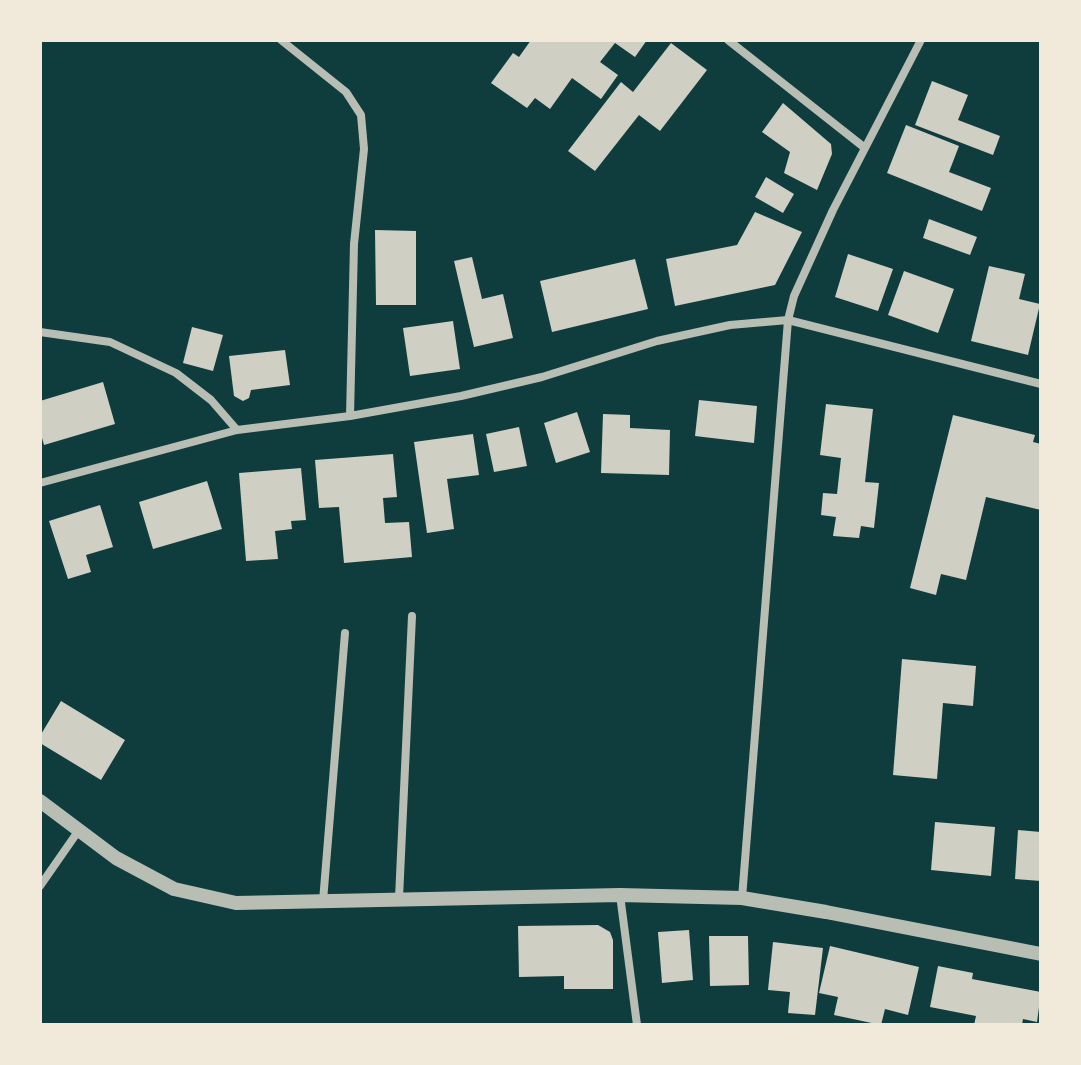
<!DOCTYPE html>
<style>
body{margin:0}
#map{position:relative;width:1081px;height:1065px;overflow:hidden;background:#0f3d3e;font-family:"Noto Sans",sans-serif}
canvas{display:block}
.frame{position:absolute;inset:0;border:42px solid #f1e9da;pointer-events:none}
</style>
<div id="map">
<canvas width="1081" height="1065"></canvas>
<div class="frame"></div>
</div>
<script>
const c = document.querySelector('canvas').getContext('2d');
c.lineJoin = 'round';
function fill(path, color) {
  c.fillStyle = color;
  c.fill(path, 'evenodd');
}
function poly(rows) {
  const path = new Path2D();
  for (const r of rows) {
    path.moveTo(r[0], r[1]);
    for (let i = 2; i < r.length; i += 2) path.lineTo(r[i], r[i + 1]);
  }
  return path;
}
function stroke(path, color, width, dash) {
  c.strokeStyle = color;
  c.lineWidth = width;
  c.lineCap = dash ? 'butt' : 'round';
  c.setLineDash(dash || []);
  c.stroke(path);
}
const building = poly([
 [531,40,647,40,635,57,615,43,600,62,618,75,601,99,572,78,550,109,535,98,527,108,491,83,513,53,519,57],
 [671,43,707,70,660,131,639,115,595,171,568,151,621,82,633,92],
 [932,81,968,95,958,120,1000,136,993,155,915,125],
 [783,103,831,144,832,154,817,190,784,173,790,152,762,132],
 [906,125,959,146,949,172,991,188,982,211,887,173],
 [766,177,794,194,783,213,755,197],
 [755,212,802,232,775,285,675,306,666,259,737,245],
 [929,219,977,237,970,255,923,238],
 [375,230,416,231,416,305,376,305],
 [848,254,893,269,878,311,835,297],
 [472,257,482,299,503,294,513,338,474,347,454,261],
 [635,259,648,309,552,332,540,281],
 [989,266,1025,274,1019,299,1040,304,1028,355,971,341],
 [904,271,954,289,938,333,888,315],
 [453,321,460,369,410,376,403,328],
 [192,327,223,335,213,371,183,363],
 [285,350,290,385,251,390,249,398,243,401,234,396,229,356],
 [103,382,115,424,44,445,40,431,40,401],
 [699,400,757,406,754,443,695,436],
 [826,404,873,409,865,482,879,483,874,528,861,526,859,538,833,536,836,517,821,515,823,493,837,494,841,458,820,455],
 [577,412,590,452,556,463,544,423],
 [603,414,630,415,630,428,670,430,669,475,601,473],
 [953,415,1035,435,1033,442,1041,444,1041,510,986,497,966,580,941,574,936,595,910,588],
 [519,427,527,466,494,472,486,434],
 [473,434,479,475,447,479,454,529,427,533,414,442],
 [393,454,397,497,383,498,385,523,409,522,412,557,344,563,339,507,319,508,315,460],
 [301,468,306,520,291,521,292,529,275,531,278,559,246,561,239,473],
 [207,481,222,529,153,549,139,502],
 [100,505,113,547,86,555,91,572,68,579,49,521],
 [902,659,976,666,973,706,943,703,937,779,893,775],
 [61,701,125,740,101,780,40,743,40,736],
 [935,822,995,827,991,876,931,870],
 [1018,830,1041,832,1041,881,1015,879],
 [598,925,610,932,613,940,613,989,564,989,564,976,519,977,518,926],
 [689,930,693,980,662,983,658,932],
 [709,936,748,936,749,985,710,986],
 [773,942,823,948,815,1015,788,1013,790,992,768,990],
 [830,946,919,967,908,1015,885,1009,881,1025,834,1015,838,997,819,993],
 [938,966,973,973,972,979,1041,992,1037,1022,1023,1019,1022,1025,974,1025,976,1016,930,1007]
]);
const minor = poly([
 [281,40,346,92,361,115,364,149,354,244,350,416],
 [728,40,865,148],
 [40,332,110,342,176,373,211,400,237,430],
 [40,483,237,430,350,416,461,396,542,377,657,341,730,325,788,320,1041,384],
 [40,886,79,830],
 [620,895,637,1025],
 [399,898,412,616],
 [742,898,788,320,794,296,833,210,921,40],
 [323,901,345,633]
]);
const tertiary = poly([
 [40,801,116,858,174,889,236,903,620,895,742,898,826,912,1041,954]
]);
fill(building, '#cfcfc3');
stroke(minor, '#b8beb3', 8);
stroke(tertiary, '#b8beb3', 14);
</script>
